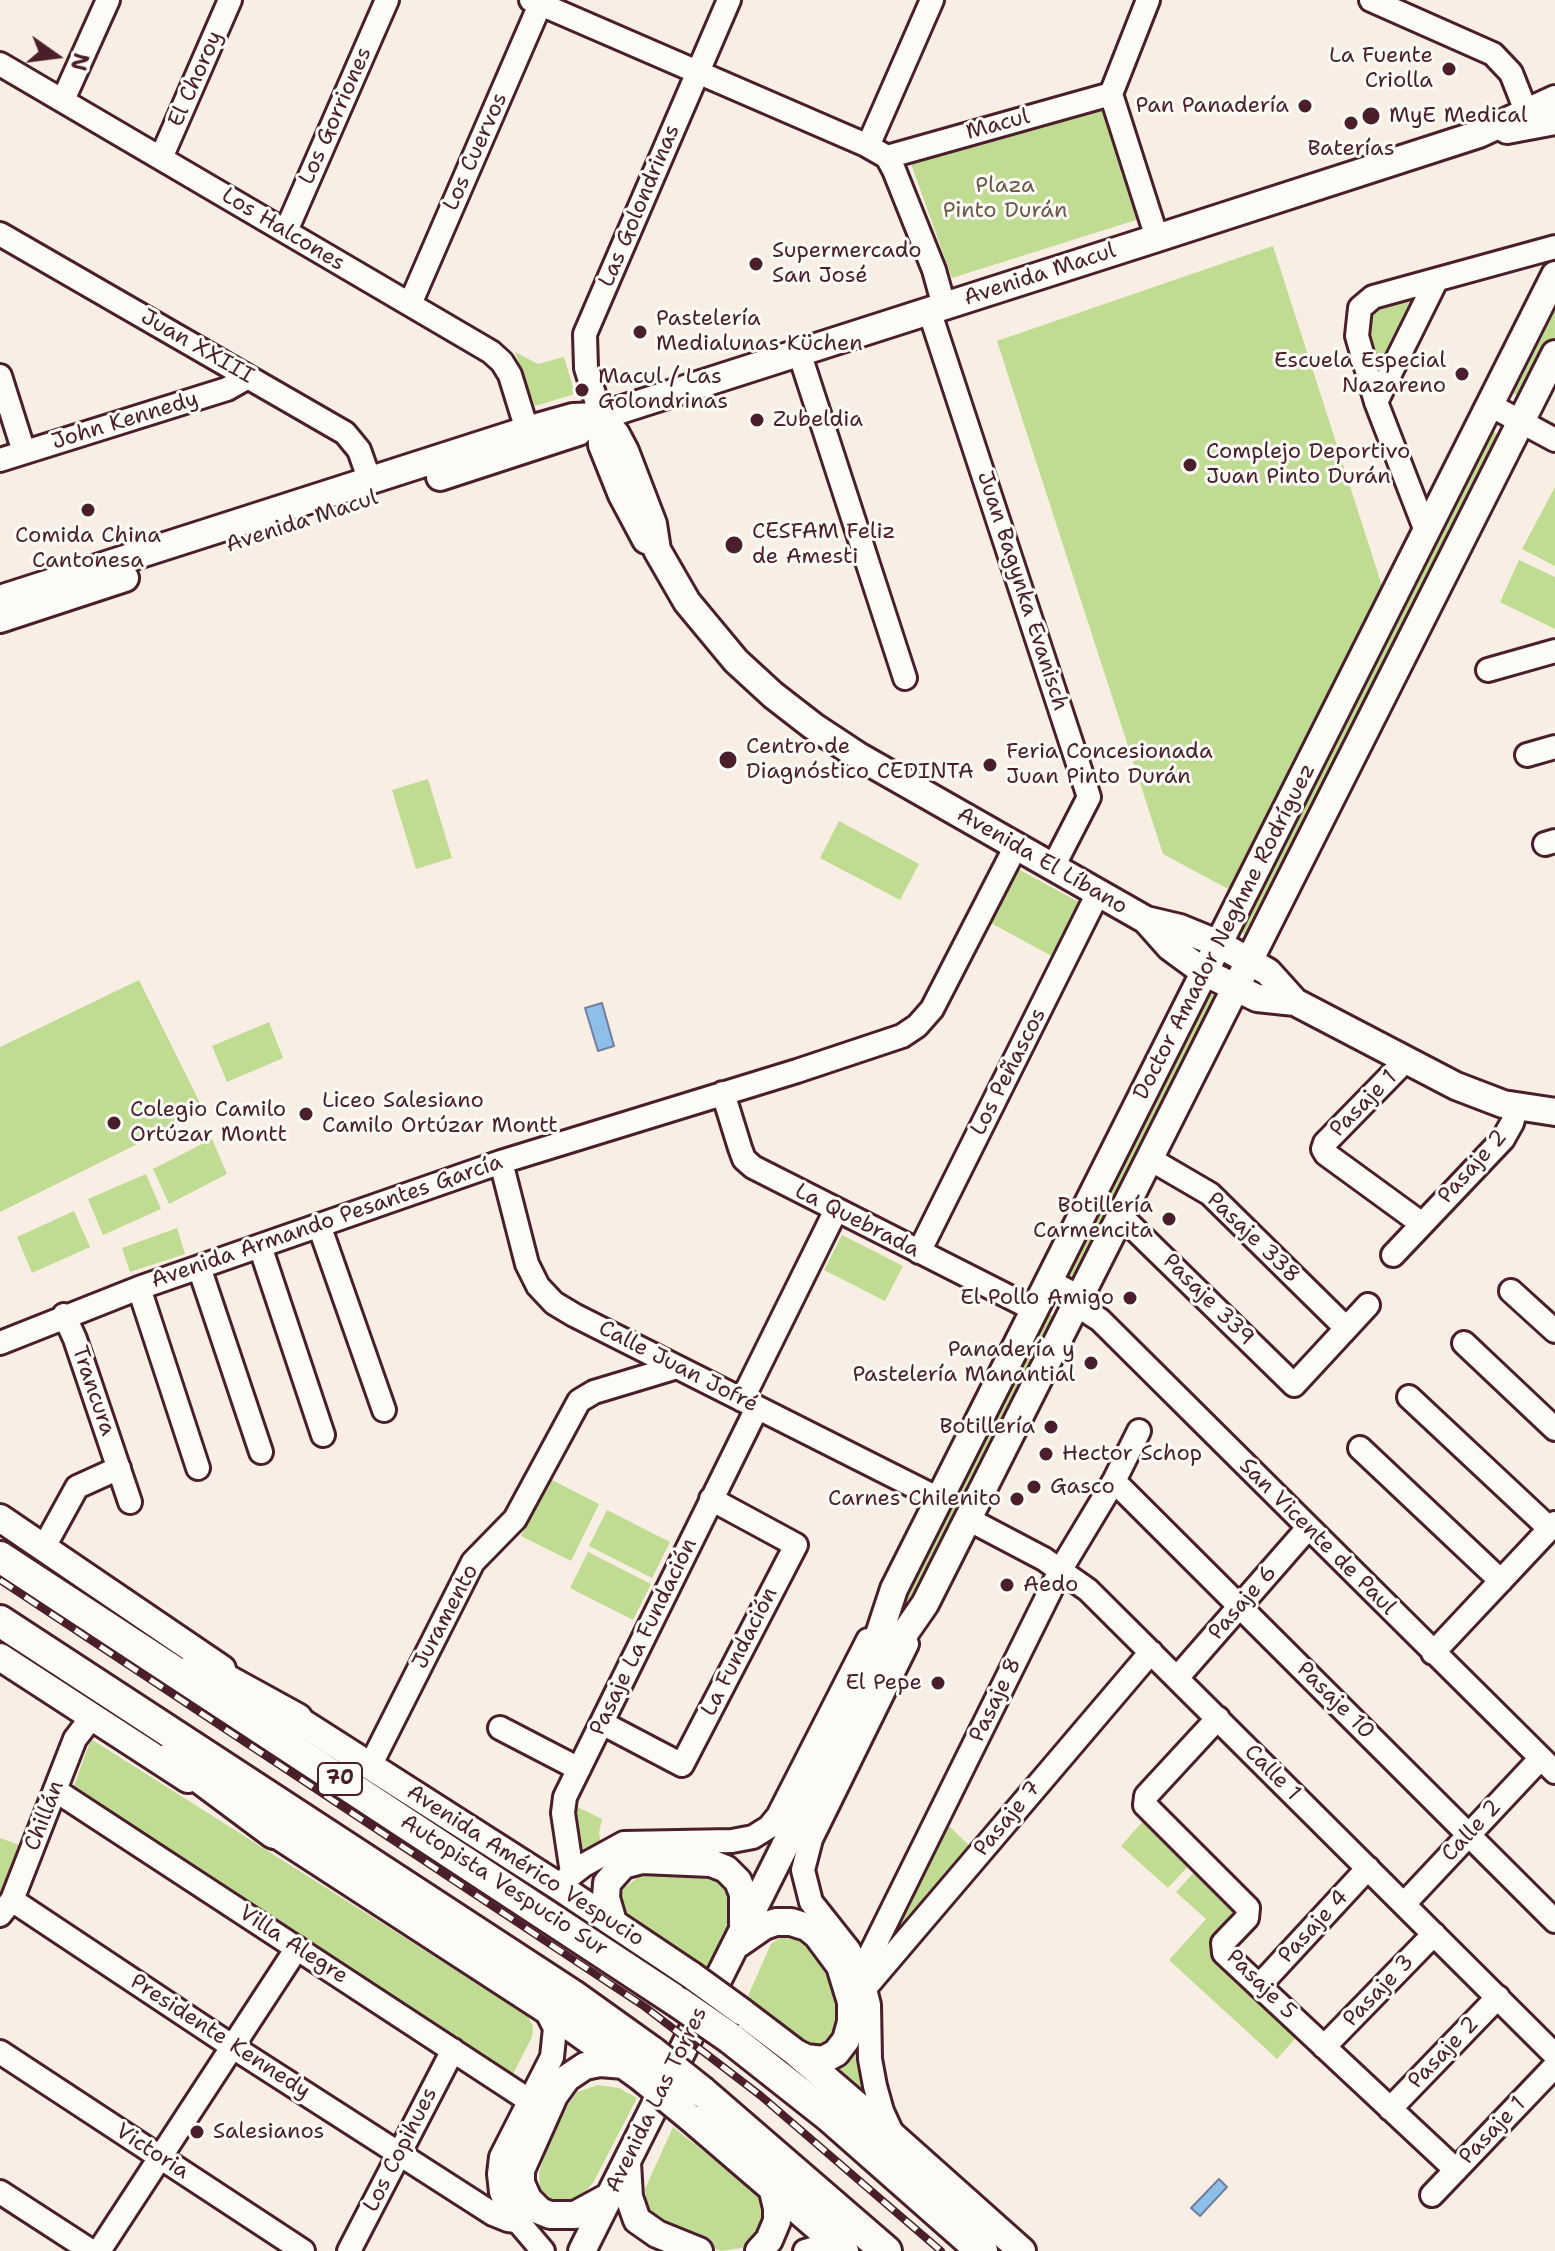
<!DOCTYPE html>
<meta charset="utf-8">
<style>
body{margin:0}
#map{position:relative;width:1555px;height:2251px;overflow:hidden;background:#f8eee3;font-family:"Shantell Sans",sans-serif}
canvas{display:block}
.north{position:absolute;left:16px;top:16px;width:80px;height:80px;-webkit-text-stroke:6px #fdfcf7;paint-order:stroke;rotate:104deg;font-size:22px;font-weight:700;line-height:32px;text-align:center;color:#4a1f2b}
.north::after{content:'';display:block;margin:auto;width:28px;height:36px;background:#4a1f2b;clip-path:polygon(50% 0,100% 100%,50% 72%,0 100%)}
</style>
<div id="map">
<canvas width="1555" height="2251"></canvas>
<div class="north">N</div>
</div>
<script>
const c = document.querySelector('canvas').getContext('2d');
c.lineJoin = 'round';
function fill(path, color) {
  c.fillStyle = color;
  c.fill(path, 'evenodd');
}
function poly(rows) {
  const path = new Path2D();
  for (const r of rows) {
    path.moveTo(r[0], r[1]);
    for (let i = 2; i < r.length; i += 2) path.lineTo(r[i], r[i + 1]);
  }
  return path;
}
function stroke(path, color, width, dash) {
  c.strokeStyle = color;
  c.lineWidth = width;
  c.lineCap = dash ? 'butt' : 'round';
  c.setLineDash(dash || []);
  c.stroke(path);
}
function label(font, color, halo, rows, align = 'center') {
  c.font = font + ' "Shantell Sans",sans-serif';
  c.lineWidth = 6;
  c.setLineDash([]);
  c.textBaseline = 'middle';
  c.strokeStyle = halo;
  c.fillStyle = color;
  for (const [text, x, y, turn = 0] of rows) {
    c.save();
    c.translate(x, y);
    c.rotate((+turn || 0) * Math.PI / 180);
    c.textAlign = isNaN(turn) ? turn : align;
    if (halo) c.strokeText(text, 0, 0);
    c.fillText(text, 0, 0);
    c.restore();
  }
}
const green = poly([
 [1098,108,1106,115,1139,212,1136,220,952,278,911,164],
 [1273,246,1383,589,1230,890,1163,854,997,341],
 [1423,289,1378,376,1363,319,1367,309],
 [1555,293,1555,338,1526,395,1518,396,1509,391],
 [515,352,538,364,564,357,575,394,535,406],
 [1490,430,1503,437,1248,935,1245,935,1238,928],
 [1555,487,1555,566,1522,549],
 [1519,560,1555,577,1555,629,1500,602],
 [428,779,452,858,416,869,392,790],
 [839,821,919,864,900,900,820,858],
 [1018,869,1088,907,1059,960,989,922],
 [139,980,204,1111,0,1212,0,1047],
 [1208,992,1218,998,1078,1283,1061,1278],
 [269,1022,283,1058,227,1082,212,1046],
 [212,1139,227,1174,169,1204,153,1169],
 [146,1174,161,1209,103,1235,88,1199],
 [74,1211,90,1247,32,1273,17,1237],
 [177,1228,185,1254,130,1272,122,1248],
 [842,1235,903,1266,885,1301,824,1270],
 [1046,1312,1058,1319,888,1647,892,1612],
 [550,1479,599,1504,571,1561,521,1536],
 [607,1510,670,1542,652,1578,589,1546],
 [588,1552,651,1584,633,1620,570,1588],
 [91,1739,527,2015,533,2026,532,2037,511,2078,72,1791],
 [575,1806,602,1819,599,1833,601,1844,585,1853,579,1852,571,1840],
 [1144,1820,1191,1863,1168,1888,1121,1846],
 [947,1824,975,1851,876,1961],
 [0,1838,25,1847,5,1898,0,1896],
 [1197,1869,1241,1910,1209,1946,1300,2033,1277,2059,1169,1960,1206,1919,1176,1892],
 [700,1875,716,1878,733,1890,736,1911,707,1970,621,1914,618,1902,624,1888,640,1876],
 [786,1934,802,1941,814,1956,830,1981,838,2014,838,2032,827,2049,814,2053,748,1996,771,1944],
 [861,2029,859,2050,861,2087,870,2106,825,2068],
 [598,2085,619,2088,637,2098,593,2183,574,2205,558,2208,541,2197,539,2173,555,2125,577,2092],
 [673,2127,763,2198,768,2217,754,2246,721,2251,676,2232,648,2214,645,2189]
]);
const water = poly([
 [602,1003,614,1046,598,1051,585,1008,602,1003],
 [1219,2179,1227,2187,1200,2216,1191,2208,1219,2179]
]);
const minor = poly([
 [531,0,866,145,887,157,894,170,934,270,944,306],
 [1148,0,1111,94,1157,238],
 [1371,0,1493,54,1511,73,1526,111],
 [0,64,491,352,502,362,510,375,527,430],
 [63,100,108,0],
 [868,146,932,0],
 [887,157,1111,94],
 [161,158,230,0],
 [286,231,387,0],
 [0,234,345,433,359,450,370,481],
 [410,304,542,0],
 [929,310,1089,797,1053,867],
 [799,352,905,678],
 [0,376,24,452],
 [1376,402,1436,281],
 [1490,405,1555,440],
 [601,416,586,368,585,334,729,0],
 [0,460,227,389,248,377],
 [1426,531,1376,402,1357,336,1360,308,1373,297,1555,247],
 [1488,670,1555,651],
 [1527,755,1555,747],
 [1545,844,1555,841],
 [1406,1060,1325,1143,1323,1149,1326,1154,1422,1224],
 [723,1093,740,1148,744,1159,753,1167,1035,1310],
 [1150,1159,1210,1194,1346,1328],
 [501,1162,527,1264,538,1286,554,1303,574,1315,939,1499],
 [1121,1216,1294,1385,1368,1305],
 [319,1225,384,1410],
 [260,1246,323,1435],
 [919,1252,1098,893],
 [1393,1255,1503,1139,1512,1123,1517,1106],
 [199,1267,261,1452],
 [1049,1281,1068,1291,1077,1305,1100,1320,1555,1772],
 [139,1288,198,1468],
 [1511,1291,1555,1331],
 [64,1315,75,1339,130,1502],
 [0,1343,139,1288,501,1162,797,1071,902,1036,917,1026,932,1009,1016,846],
 [1464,1343,1555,1429],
 [1409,1397,1550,1529],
 [742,1400,836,1210],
 [1360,1448,1501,1581],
 [1114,1481,1555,1921],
 [968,1519,1044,1559,1088,1590,1555,2055],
 [44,1547,77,1487,119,1468],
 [1433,1653,1555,1523],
 [1177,1678,1308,1528],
 [1218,1718,1146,1796,1145,1805,1248,1908,1247,1918,1223,1943,1224,1953,1456,2170],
 [602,1723,682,1765,796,1545,711,1499],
 [500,1728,579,1769],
 [370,1766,473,1562,515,1519,579,1401,594,1392,677,1367],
 [55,1790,530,2101],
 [572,1873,563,1813,565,1797,757,1408],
 [562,1882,584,1865,624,1843,732,1841,753,1837,769,1827,778,1816,868,1640],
 [12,1900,233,2047,493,2214,508,2220,516,2221],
 [1404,1904,1541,1758],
 [0,1915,12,1900,75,1739,91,1718],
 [861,1973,1061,1569,1114,1481,1139,1431],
 [1259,1986,1368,1868],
 [866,1987,1151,1652],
 [1324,2047,1434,1934],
 [0,2052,303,2251],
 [1390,2109,1498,1997],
 [893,2135,882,2111,875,2086,870,2059,869,2005,861,1973,849,1950,811,1902,803,1870,811,1839,907,1644],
 [0,2192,91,2251],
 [1432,2195,1555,2066],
 [99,2251,297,1948],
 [349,2251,453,2050],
 [543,2251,509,2211,501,2192,499,2174,501,2157,552,2057,555,2028,545,2009],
 [805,2251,836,2242]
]);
const major = poly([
 [1507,130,1555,121],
 [601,416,616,434,625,451,653,524,657,550,687,602,736,661,773,695,813,726,860,757,1146,920,1180,928,1219,944,1268,972,1295,1002,1456,1086,1503,1104,1555,1112],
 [601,416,602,445,622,495,646,540],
 [440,477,578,432],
 [0,599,527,430,573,417,601,416,1157,238,1479,134,1555,99],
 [0,619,125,578],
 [1146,920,1170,947,1204,972,1257,998,1295,1002],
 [0,1518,222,1669],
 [0,1657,188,1779],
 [866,1674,894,1589,1555,275],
 [281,1709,558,1886,691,1975],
 [259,1823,545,2009,640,2077],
 [613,1922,606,1898,607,1883,623,1865,642,1860,711,1863,726,1869,738,1881,743,1894,743,1924],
 [738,1944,764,1926,776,1922,791,1922,807,1927,817,1935,840,1966,851,2002,851,2022,846,2040,836,2053,823,2060,806,2058,796,2053],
 [742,2012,796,2053,893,2136,1022,2251],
 [689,2117,845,2251],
 [627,2163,629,2197,637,2220,657,2234,699,2251],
 [610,2196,575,2215,550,2215,540,2211,528,2199,521,2183,521,2170,554,2096,567,2078,585,2066,600,2063,624,2065],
 [582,2251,857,1702,925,1604,1555,354],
 [759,2251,769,2240,777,2221,777,2208,772,2187]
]);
const highway = poly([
 [0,1557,678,2002],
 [0,1621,572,1995,653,2053],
 [197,1664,297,1719],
 [172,1757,274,1833],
 [730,2038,830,2117,982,2251],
 [702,2092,886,2251]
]);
const rail = poly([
 [0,1580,645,2007,761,2096,941,2251]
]);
const majorBridge = poly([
 [691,1975,742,2012],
 [640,2077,689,2117]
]);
const highwayBridge = poly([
 [678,2002,730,2038],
 [653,2053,702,2092]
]);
const markers = [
 [1449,69,8,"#4a1f2b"],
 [1305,106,8,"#4a1f2b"],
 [1371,116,10,"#4a1f2b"],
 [1351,123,8,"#4a1f2b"],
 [756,264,8,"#4a1f2b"],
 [640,332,8,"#4a1f2b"],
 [1462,374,8,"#4a1f2b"],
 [582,390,8,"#4a1f2b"],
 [757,420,8,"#4a1f2b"],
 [1190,465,8,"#4a1f2b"],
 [88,510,8,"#4a1f2b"],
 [734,545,10,"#4a1f2b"],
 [728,760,10,"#4a1f2b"],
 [990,765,8,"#4a1f2b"],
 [306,1114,8,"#4a1f2b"],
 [114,1123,8,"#4a1f2b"],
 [1169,1219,8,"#4a1f2b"],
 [1130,1298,8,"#4a1f2b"],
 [1091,1363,8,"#4a1f2b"],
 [1051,1427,8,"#4a1f2b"],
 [1046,1454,8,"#4a1f2b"],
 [1034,1487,8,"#4a1f2b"],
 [1017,1499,8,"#4a1f2b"],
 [1007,1585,8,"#4a1f2b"],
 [938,1683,8,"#4a1f2b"],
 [197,2132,8,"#4a1f2b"]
];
const shields = [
 [340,1779,44]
];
const shieldNames = [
 ["70",340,1779]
];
const poiNames = [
 ["La Fuente",1433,56,"right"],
 ["Criolla",1433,81,"right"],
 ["Pan Panadería",1289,106,"right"],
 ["MyE Medical",1389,116],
 ["Baterías",1351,149,"center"],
 ["Supermercado",772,251],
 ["San José",772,276],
 ["Pastelería",656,319],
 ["Medialunas Küchen",656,344],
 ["Escuela Especial",1446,361,"right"],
 ["Nazareno",1446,386,"right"],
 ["Macul / Las",598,377],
 ["Golondrinas",598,402],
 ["Zubeldia",773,420],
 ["Complejo Deportivo",1206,452],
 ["Juan Pinto Durán",1206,477],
 ["CESFAM Feliz",752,532],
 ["de Amesti",752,557],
 ["Comida China",88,536,"center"],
 ["Cantonesa",88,561,"center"],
 ["Centro de",746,747],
 ["Diagnóstico CEDINTA",746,772],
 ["Feria Concesionada",1006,752],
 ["Juan Pinto Durán",1006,777],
 ["Liceo Salesiano",322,1101],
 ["Camilo Ortúzar Montt",322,1126],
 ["Colegio Camilo",130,1110],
 ["Ortúzar Montt",130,1135],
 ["Botillería",1153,1206,"right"],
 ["Carmencita",1153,1231,"right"],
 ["El Pollo Amigo",1114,1298,"right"],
 ["Panadería y",1075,1350,"right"],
 ["Pastelería Manantial",1075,1375,"right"],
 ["Botillería",1035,1427,"right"],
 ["Hector Schop",1062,1454],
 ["Gasco",1050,1487],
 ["Carnes Chilenito",1001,1499,"right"],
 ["Aedo",1023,1585],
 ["El Pepe",922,1683,"right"],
 ["Salesianos",213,2132]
];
const streetNames = [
 ["El Choroy",196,79,-66],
 ["Los Gorriones",336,116,-66],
 ["Macul",998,125,-15],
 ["Los Cuervos",476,152,-66],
 ["Las Golondrinas",640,206,-67],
 ["Los Halcones",283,230,31],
 ["Avenida Macul",1040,275,-18],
 ["Juan XXIII",197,347,30],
 ["John Kennedy",125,421,-17],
 ["Avenida Macul",302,522,-18],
 ["Juan Bagynka Evanisch",1022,591,72],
 ["Avenida El Líbano",1042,861,30],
 ["Doctor Amador Neghme Rodríguez",1225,932,-63],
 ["Los Peñascos",1009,1072,-63],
 ["Pasaje 1",1364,1104,-45],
 ["Pasaje 2",1473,1167,-48],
 ["La Quebrada",857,1221,27],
 ["Avenida Armando Pesantes García",327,1222,-19],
 ["Pasaje 338",1253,1238,44],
 ["Pasaje 339",1208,1300,45],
 ["Calle Juan Jofré",678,1367,27],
 ["Trancura",93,1391,71],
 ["San Vicente de Paul",1317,1537,45],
 ["Pasaje 6",1243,1603,-49],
 ["Juramento",446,1617,-62],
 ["Pasaje La Fundación",644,1637,-64],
 ["La Fundación",740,1652,-63],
 ["Pasaje 8",996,1700,-64],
 ["Pasaje 10",1335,1701,45],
 ["Calle 1",1272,1773,45],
 ["Chillán",45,1816,-69],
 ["Pasaje 7",1008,1819,-50],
 ["Calle 2",1472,1831,-47],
 ["Avenida Américo Vespucio",525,1866,33],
 ["Autopista Vespucio Sur",504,1886,33],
 ["Pasaje 4",1314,1927,-47],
 ["Villa Alegre",293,1945,33],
 ["Pasaje 5",1261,1985,45],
 ["Pasaje 3",1379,1991,-46],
 ["Presidente Kennedy",220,2037,33],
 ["Pasaje 2",1444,2053,-46],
 ["Avenida Las Torres",657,2100,-64],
 ["Pasaje 1",1493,2131,-46],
 ["Los Copihues",401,2150,-63],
 ["Victoria",152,2152,33]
];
const parkNames = [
 ["Plaza",1005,186],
 ["Pinto Durán",1005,211]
];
fill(green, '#c0dc93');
fill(water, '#8ebfe9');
stroke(water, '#737f9d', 2);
stroke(minor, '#4a1f2b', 28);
stroke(major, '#4a1f2b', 32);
stroke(highway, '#4a1f2b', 36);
stroke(minor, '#fdfcf7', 22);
stroke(major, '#fdfcf7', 26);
stroke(highway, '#fdfcf7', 30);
stroke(rail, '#4a1f2b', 8);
stroke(rail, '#fdfcf7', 5, [15]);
stroke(majorBridge, '#4a1f2b', 32, []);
stroke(highwayBridge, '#4a1f2b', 36, []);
stroke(majorBridge, '#fdfcf7', 26);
stroke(highwayBridge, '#fdfcf7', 30);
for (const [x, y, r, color] of markers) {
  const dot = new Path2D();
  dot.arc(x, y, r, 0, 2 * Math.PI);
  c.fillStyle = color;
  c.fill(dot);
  stroke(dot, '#fdfcf7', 3);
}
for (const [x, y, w] of shields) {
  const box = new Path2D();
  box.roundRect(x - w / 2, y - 16, w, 32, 6);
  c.fillStyle = '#fdfcf7';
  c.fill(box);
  stroke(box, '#4a1f2b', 2);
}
label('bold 20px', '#4a1f2b', null, shieldNames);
label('22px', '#4a1f2b', '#fdfcf7', poiNames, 'left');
label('22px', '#4a1f2b', '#fdfcf7', streetNames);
label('22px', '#6d584a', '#fdfcf7', parkNames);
</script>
